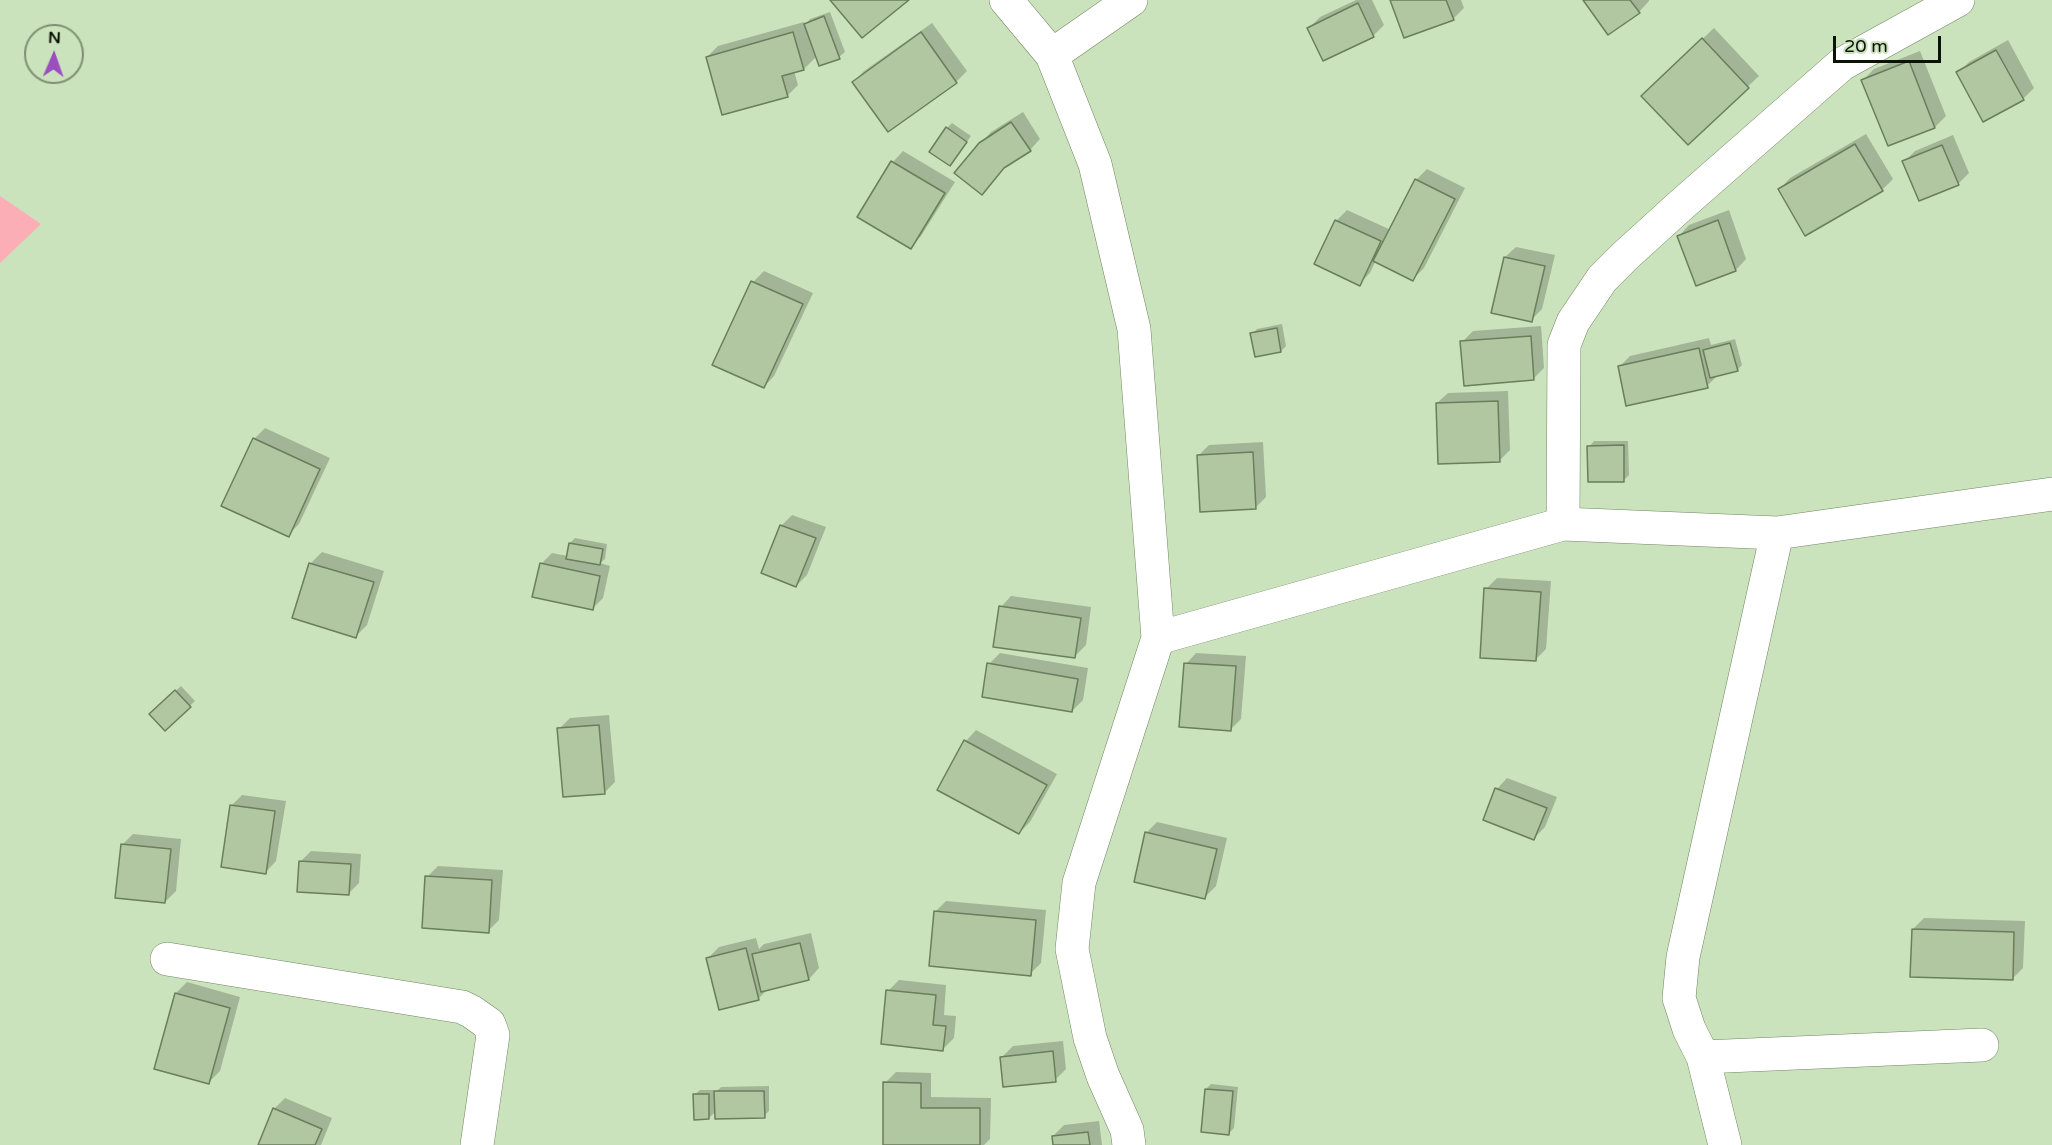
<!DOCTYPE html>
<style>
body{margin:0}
#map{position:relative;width:2052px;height:1145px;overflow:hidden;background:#cbe3bc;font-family:"Varela Round",sans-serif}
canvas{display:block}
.north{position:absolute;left:24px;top:24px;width:60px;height:60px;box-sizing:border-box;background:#cbe3bc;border:2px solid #7e8f73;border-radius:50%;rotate:2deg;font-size:16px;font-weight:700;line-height:24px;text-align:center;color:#0b1206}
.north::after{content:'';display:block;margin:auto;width:21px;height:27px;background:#9b4ebf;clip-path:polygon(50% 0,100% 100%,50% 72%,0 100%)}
.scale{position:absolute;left:1833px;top:36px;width:108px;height:27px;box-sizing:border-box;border:3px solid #0b1206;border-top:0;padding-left:8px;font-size:18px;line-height:21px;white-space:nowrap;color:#0b1206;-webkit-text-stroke:4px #cbe3bc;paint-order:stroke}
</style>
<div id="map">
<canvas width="2052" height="1145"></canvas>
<div class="north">N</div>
<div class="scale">20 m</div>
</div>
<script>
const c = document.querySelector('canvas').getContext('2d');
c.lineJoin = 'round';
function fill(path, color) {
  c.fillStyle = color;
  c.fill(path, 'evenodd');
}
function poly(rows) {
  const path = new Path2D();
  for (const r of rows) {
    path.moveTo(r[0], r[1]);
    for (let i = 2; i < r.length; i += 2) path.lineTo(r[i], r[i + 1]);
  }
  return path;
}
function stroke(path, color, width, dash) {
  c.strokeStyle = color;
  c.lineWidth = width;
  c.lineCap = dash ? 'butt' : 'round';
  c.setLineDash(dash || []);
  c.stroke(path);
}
const green = poly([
 [0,196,41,224,0,263]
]);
const shadow = poly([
 [1356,0,1372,0,1384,25,1373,36,1309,28,1320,17],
 [1392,0,1461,0,1464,8,1453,19],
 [1585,0,1649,0,1649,1,1639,12],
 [830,12,845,52,839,57,820,64,817,56,804,69,794,71,798,85,787,96,707,57,718,46,804,22,805,25,810,19],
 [932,23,967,71,956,82,889,130,853,82,864,71],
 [1714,28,1759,76,1688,143,1654,85],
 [2008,40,2034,88,2023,99,1984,120,1958,73,1969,62],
 [1920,51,1946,116,1935,127,1889,144,1863,80,1874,69],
 [1023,112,1040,139,1030,150,1007,164,982,193,980,144,991,132],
 [952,123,971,136,954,159,947,128],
 [1866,134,1893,179,1882,190,1780,189,1790,178],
 [1953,135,1969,173,1958,184,1920,199,1904,162,1915,151],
 [903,151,955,182,921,236,910,247,859,216,893,162],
 [1427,169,1465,188,1424,268,1413,279,1376,260,1370,273,1359,284,1316,264,1337,220,1347,210,1391,230,1416,180],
 [1729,210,1746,259,1736,270,1696,284,1679,236,1689,225],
 [1516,247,1555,255,1542,309,1531,320,1505,257],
 [764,271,813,293,774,376,764,387,753,282],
 [1282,324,1286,346,1281,351,1252,334,1257,329],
 [1541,326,1544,368,1533,379,1462,342,1473,331],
 [1709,338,1711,345,1735,339,1742,365,1737,370,1718,375,1707,386,1619,367,1630,356],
 [1508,391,1510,450,1499,461,1437,403,1448,393],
 [265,428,330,458,299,524,288,535,254,439],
 [1594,441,1628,441,1629,475,1624,480,1589,447],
 [1263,442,1266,497,1255,508,1198,456,1209,445],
 [792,515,826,527,807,575,796,586,781,526],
 [575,538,607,544,605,559,600,563,610,566,603,598,592,609,541,564,552,553,568,556,570,543],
 [322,552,384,571,367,625,356,636,294,617,311,563],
 [1497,578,1551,581,1546,649,1535,660,1486,589],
 [1011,596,1091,607,1086,645,1075,656,1001,607],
 [1000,653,1088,668,1083,700,1072,711,989,664],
 [1196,653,1246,656,1241,719,1230,730,1186,664],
 [181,686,195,701,165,729,151,714],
 [609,715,615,782,604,793,559,729,570,718],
 [976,730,1057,774,1030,822,1019,833,939,790,966,741],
 [1507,778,1557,797,1545,827,1534,838,1497,789],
 [242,795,286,801,276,861,266,872,231,806],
 [1157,822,1227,838,1216,886,1205,897,1146,833],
 [133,834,181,839,176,891,165,902,122,845],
 [311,851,361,854,359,883,348,894,300,862],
 [438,866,503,870,499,920,488,931,427,877],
 [946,901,1046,910,1041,963,1030,974,935,912],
 [1924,918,2025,921,2023,968,2012,979,1913,929],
 [811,933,819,968,809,979,768,989,758,999,708,958,719,947,756,938,759,949,764,944],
 [899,980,946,985,944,1015,956,1016,954,1038,943,1049,888,991],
 [187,982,240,997,220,1071,209,1082,176,993],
 [1063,1041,1066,1069,1055,1080,1002,1057,1013,1046],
 [896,1072,931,1073,931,1097,991,1098,990,1139,984,1145,884,1145,885,1083],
 [1211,1084,1238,1087,1234,1128,1229,1133,1206,1089],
 [769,1086,769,1111,764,1116,716,1111,709,1118,694,1095,700,1090,714,1090,714,1094,721,1087],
 [285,1098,332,1118,321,1145,260,1145,274,1109],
 [1099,1121,1102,1145,1054,1145,1053,1136,1064,1125]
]);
const building = poly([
 [830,0,909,0,862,38,830,0],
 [1390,0,1446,0,1454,20,1404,38,1390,0],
 [1583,0,1630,0,1640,13,1608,35,1583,0],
 [1358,3,1374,37,1323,61,1307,28,1358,3],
 [824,16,840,59,819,66,804,24,824,16],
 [793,32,804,70,782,76,788,97,722,115,706,57,793,32],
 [921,32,957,83,888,132,852,82,921,32],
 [1702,38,1749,88,1688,145,1641,96,1702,38],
 [1996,50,2024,100,1983,122,1956,72,1996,50],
 [1909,61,1935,128,1888,146,1861,80,1909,61],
 [1011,122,1031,151,1004,168,982,195,954,173,979,143,1011,122],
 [946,127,967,142,950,166,929,152,946,127],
 [1855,144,1883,191,1805,236,1778,189,1855,144],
 [1942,145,1959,185,1919,201,1902,161,1942,145],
 [891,161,945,193,911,249,857,217,891,161],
 [1415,179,1455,199,1413,281,1373,261,1415,179],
 [1335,220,1381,241,1360,286,1314,264,1335,220],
 [1718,220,1736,271,1696,286,1677,236,1718,220],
 [1504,257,1545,266,1532,322,1491,313,1504,257],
 [751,281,803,304,764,388,712,365,751,281],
 [1277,328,1281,352,1255,357,1250,333,1277,328],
 [1531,336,1534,380,1464,386,1460,341,1531,336],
 [1730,343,1738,371,1710,378,1703,350,1730,343],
 [1699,348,1708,388,1626,406,1618,366,1699,348],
 [1498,401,1500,462,1438,464,1436,403,1498,401],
 [253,438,320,469,289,537,221,506,253,438],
 [1624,445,1624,482,1588,482,1587,446,1624,445],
 [1253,452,1256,509,1200,512,1197,455,1253,452],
 [780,525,816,538,796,587,761,573,780,525],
 [569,543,603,549,600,565,566,559,569,543],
 [309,563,374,582,356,638,292,618,309,563],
 [540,563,600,576,593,610,532,597,540,563],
 [1484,588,1541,592,1536,661,1480,658,1484,588],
 [999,606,1081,618,1075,658,993,647,999,606],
 [987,663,1078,679,1072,712,982,697,987,663],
 [1184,663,1236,666,1231,731,1179,727,1184,663],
 [175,690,191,707,165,731,149,714,175,690],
 [599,725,605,794,563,797,557,728,599,725],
 [964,740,1047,785,1019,834,937,790,964,740],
 [1495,788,1547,808,1534,840,1483,820,1495,788],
 [230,805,275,811,266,874,221,867,230,805],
 [1145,832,1217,849,1205,899,1134,882,1145,832],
 [121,844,171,849,165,903,115,898,121,844],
 [299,861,351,864,349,895,297,892,299,861],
 [425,876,492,880,489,933,422,928,425,876],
 [934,911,1036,920,1031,976,929,966,934,911],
 [1912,929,2014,932,2013,980,1910,977,1912,929],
 [800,943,809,980,761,992,752,954,800,943],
 [746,948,759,1000,719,1010,706,958,746,948],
 [886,990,936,995,933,1025,946,1026,943,1051,881,1044,886,990],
 [175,993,230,1008,209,1084,154,1069,175,993],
 [1053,1051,1056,1082,1003,1087,1000,1057,1053,1051],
 [883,1082,921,1083,921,1108,980,1108,980,1145,883,1145,883,1082],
 [1205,1089,1233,1091,1229,1135,1201,1132,1205,1089],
 [714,1091,764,1091,765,1118,715,1119,714,1091],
 [693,1094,709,1094,709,1119,694,1120,693,1094],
 [273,1108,322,1129,315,1145,258,1145,273,1108],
 [1088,1132,1090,1145,1053,1145,1052,1136,1088,1132]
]);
const minor = poly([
 [1006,0,1052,55,1095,164,1134,329,1158,638,1079,883,1072,949,1090,1038,1103,1076,1127,1130,1129,1145],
 [1052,55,1131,0],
 [1563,524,1777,533,2052,494],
 [1158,638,1563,524,1564,345,1573,322,1602,279,1625,256,1680,206,1842,64,1958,0],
 [167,959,462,1007,472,1012,489,1024,493,1035,477,1145],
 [1703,1057,1982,1045],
 [1725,1145,1703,1057,1689,1029,1679,998,1683,957,1777,533]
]);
fill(green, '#fbaeb5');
fill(shadow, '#0003');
fill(building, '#b0c7a2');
stroke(building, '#697e5b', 1.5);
stroke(minor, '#718663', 34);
stroke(minor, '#fff', 33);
</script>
